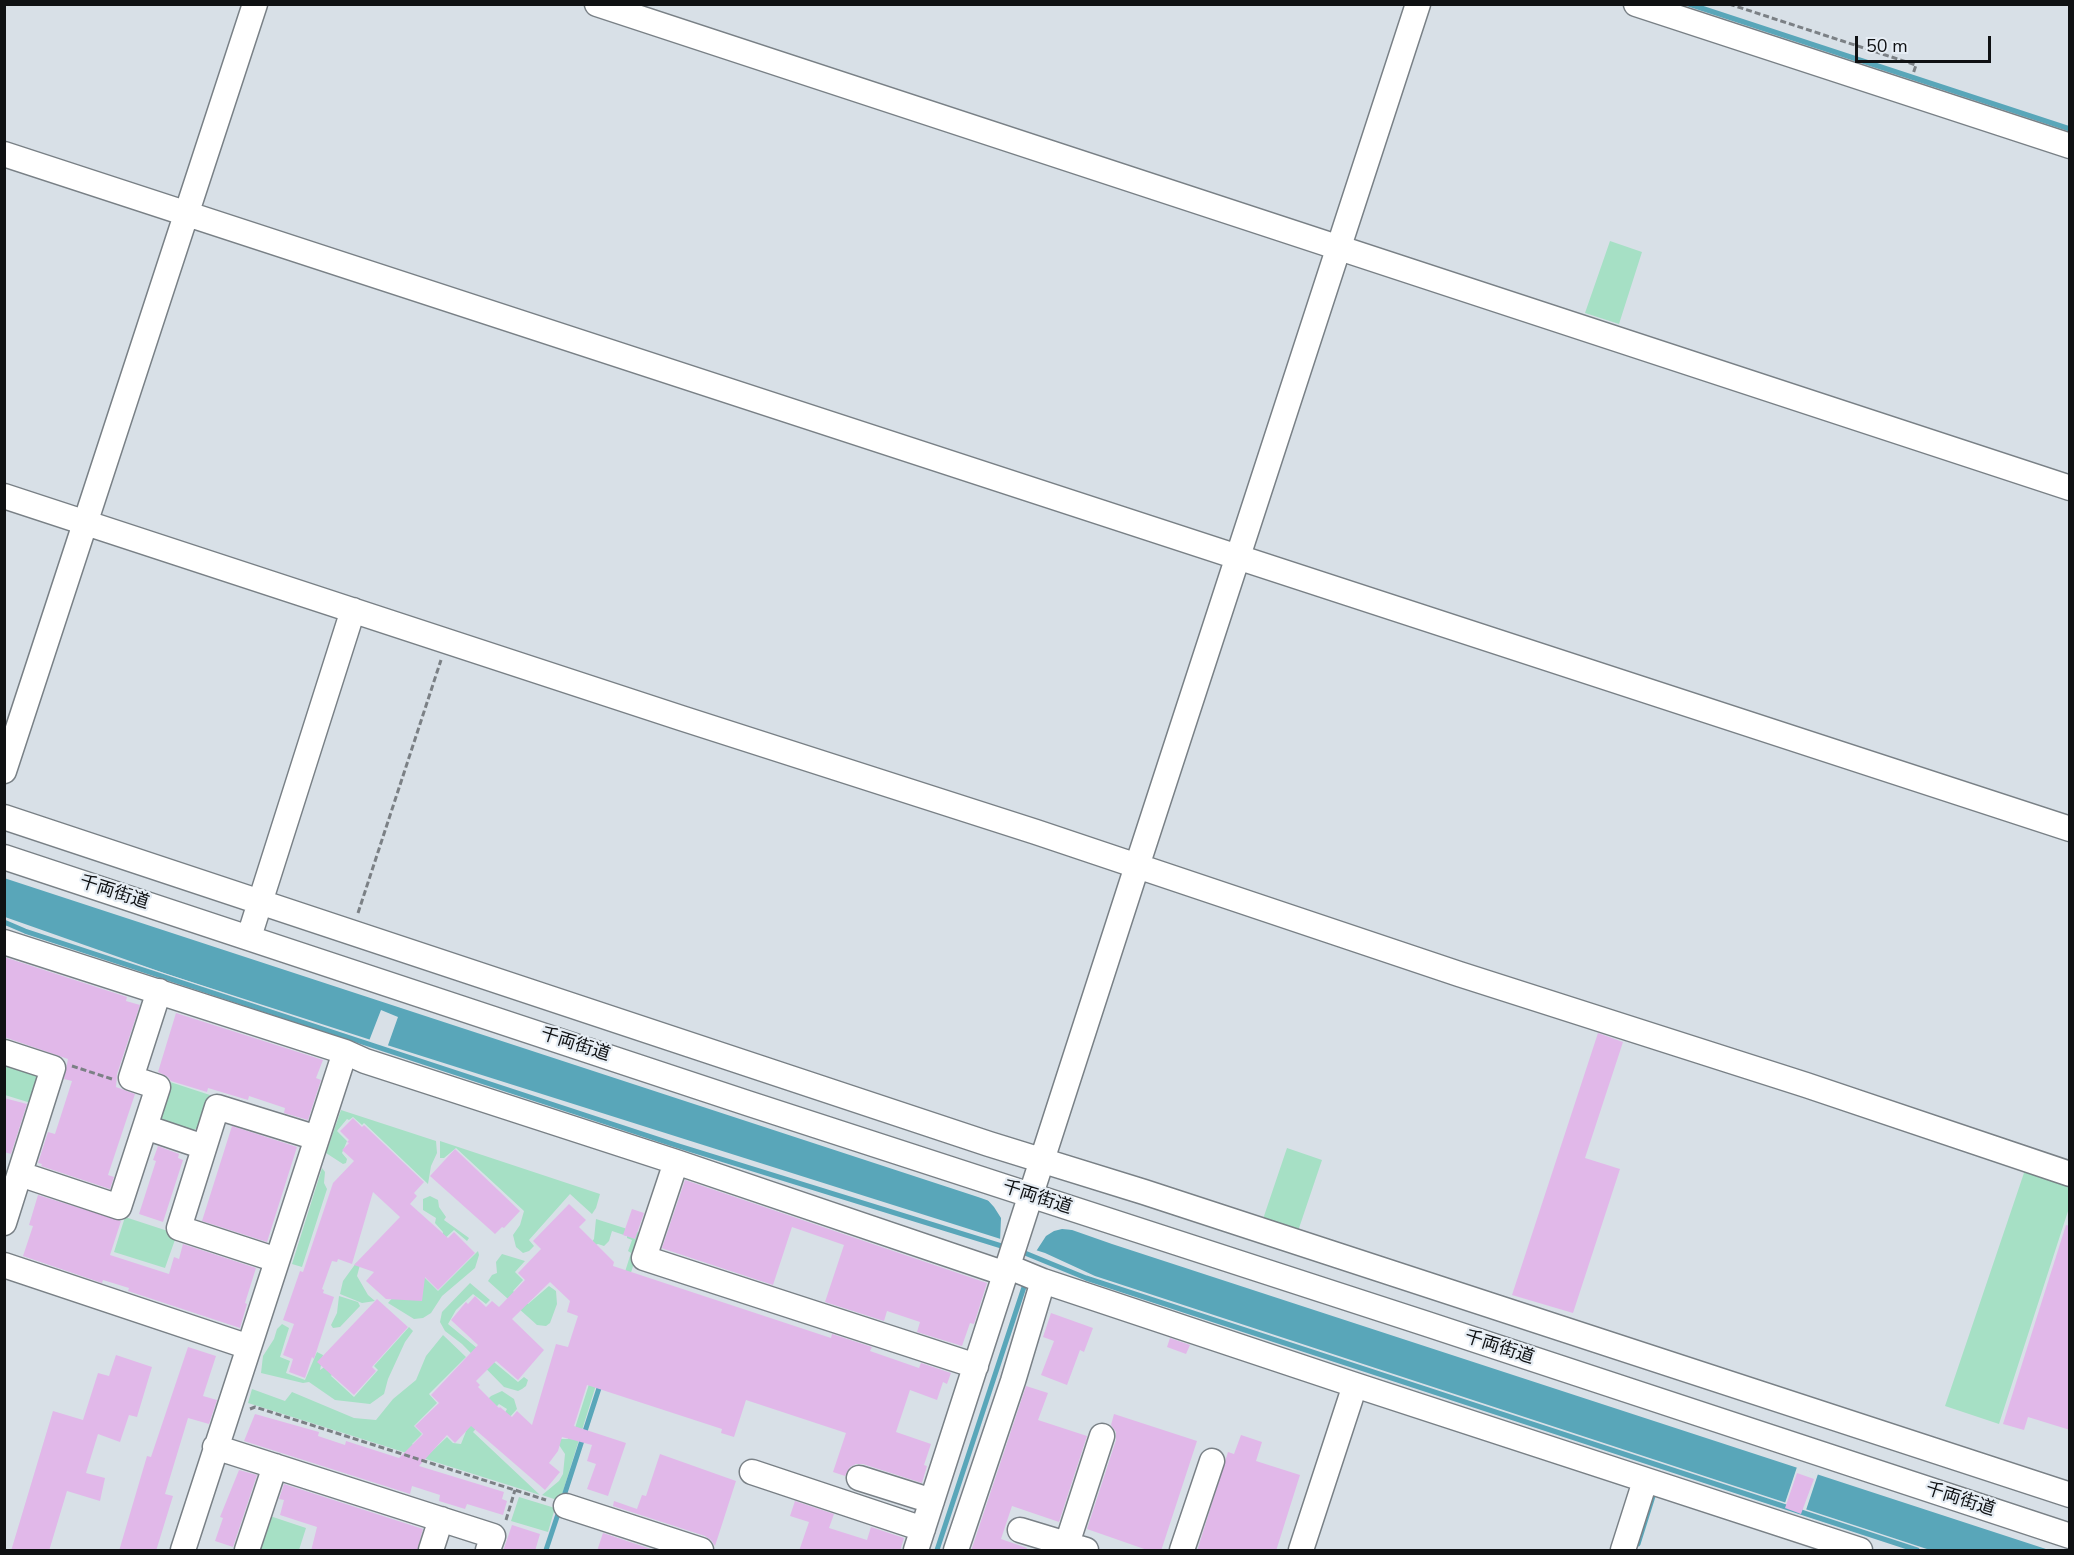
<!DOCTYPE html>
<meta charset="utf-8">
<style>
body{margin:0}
#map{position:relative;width:2074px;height:1555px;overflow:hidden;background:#d8e0e7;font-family:"Nunito Sans",sans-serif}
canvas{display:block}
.frame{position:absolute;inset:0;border:6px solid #0f1113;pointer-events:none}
.scale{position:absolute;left:1855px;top:36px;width:136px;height:27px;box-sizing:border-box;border:3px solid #0f1113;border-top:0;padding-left:8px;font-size:18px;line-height:21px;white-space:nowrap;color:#0f1113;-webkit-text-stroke:4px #e6edf4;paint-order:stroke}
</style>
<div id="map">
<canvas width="2074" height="1555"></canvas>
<div class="frame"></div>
<div class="scale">50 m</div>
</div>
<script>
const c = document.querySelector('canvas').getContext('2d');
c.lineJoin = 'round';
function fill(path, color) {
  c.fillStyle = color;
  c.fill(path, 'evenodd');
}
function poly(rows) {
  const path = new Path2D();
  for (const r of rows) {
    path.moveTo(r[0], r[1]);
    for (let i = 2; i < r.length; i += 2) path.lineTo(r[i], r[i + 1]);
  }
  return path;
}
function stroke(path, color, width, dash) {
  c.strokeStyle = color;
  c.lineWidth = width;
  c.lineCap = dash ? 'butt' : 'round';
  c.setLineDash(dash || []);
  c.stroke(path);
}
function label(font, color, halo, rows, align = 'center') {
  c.font = font + ' "Nunito Sans","Noto Sans JP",sans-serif';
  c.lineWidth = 4.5;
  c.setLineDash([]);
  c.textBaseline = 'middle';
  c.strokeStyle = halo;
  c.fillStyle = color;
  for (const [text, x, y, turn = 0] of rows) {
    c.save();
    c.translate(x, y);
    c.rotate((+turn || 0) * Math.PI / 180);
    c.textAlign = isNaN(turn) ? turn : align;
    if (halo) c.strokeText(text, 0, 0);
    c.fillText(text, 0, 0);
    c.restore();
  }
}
const green = poly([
 [1610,241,1642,252,1619,324,1585,313],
 [5,1059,35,1069,42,1081,34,1104,5,1095],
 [167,1081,213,1096,203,1124,191,1132,165,1124,157,1111],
 [341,1110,436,1141,437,1153,431,1166,428,1184,364,1123,362,1125,353,1117,349,1120,347,1119,337,1131,347,1141,342,1153,347,1159,346,1163,343,1164,326,1153],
 [440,1141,600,1194,596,1208,592,1214,570,1194,529,1240,534,1246,529,1251,523,1253,516,1247,513,1235,520,1225,524,1211,456,1148,444,1158,440,1158],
 [1287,1148,1322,1160,1297,1234,1262,1222],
 [2026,1167,2069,1182,2069,1208,1999,1424,1945,1406],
 [322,1168,325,1172,324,1183,327,1189,302,1267,292,1264],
 [430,1196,438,1200,439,1207,446,1217,444,1220,469,1238,467,1241,454,1230,441,1242,443,1232,435,1223,436,1218,423,1210,423,1199],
 [125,1217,177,1234,165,1268,114,1252],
 [596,1219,643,1234,560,1501,542,1495,559,1481,563,1474,565,1454,555,1439,568,1439,572,1428,575,1428,631,1253,628,1251,632,1240,627,1238,627,1236,612,1231,609,1241,604,1246,598,1244,587,1248,594,1239],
 [478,1251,479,1255,475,1268,442,1296,431,1313,423,1318,414,1319,388,1303,411,1276,413,1266,438,1291],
 [502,1254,525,1261,515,1272,523,1280,513,1291,528,1304,549,1286,556,1291,557,1304,550,1323,546,1326,537,1325,488,1281,492,1275,497,1273,496,1262],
 [361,1261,357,1276,368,1295,375,1301,362,1303,340,1294,343,1281,356,1263],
 [470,1283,490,1300,486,1304,473,1294,456,1310,448,1324,518,1382,524,1377,528,1380,526,1386,522,1389,518,1391,504,1387,462,1344,445,1331,440,1322,442,1312],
 [339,1296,358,1302,360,1306,340,1327,333,1328,331,1325,337,1313],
 [282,1324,289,1328,280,1357,290,1361,286,1373,305,1380,317,1352,323,1355,320,1370,323,1368,332,1357,340,1365,331,1376,354,1397,378,1370,374,1366,409,1327,413,1331,405,1342,388,1379,384,1394,370,1404,335,1400,309,1382,303,1383,261,1373,263,1356,274,1339,277,1329],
 [443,1335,466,1357,429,1394,437,1403,414,1426,422,1434,412,1444,426,1457,447,1437,453,1443,461,1444,473,1414,491,1396,502,1391,514,1399,517,1409,509,1418,503,1416,507,1409,499,1404,473,1432,540,1495,248,1403,252,1389,285,1401,292,1392,354,1418,376,1420,393,1399,416,1380,426,1356],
 [519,1497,555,1508,548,1532,511,1521],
 [267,1515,306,1528,299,1550,261,1550,258,1542]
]);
const water = poly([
 [4,878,978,1197,1112,1244,2049,1550,1930,1550,1095,1276,1045,1253,371,1040,164,973,5,917]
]);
const pier = poly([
 [28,928,369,1041,381,1010,398,1017,387,1048,163,976,28,930],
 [984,1196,1074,1227,1073,1230,1062,1229,1054,1231,1046,1236,1035,1253,1000,1242,1001,1218,994,1207],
 [1797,1467,1818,1474,1805,1513,1784,1506]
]);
const stream = poly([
 [1689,4,2070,129],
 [4,922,25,931,676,1145,1008,1248],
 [1020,1251,1086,1278,1917,1550],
 [563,1499,601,1382],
 [1638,1544,1655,1490],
 [546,1550,560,1508],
 [937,1550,1026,1281]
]);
const building = poly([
 [4,957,127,997,126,1001,140,1005,117,1074,116,1087,135,1094,108,1175,114,1177,110,1189,41,1166,42,1164,38,1163,48,1132,55,1134,72,1081,64,1079,68,1059,4,1037],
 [176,1013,323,1060,316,1078,321,1080,308,1120,284,1113,285,1108,249,1096,248,1100,208,1088,207,1092,171,1081,168,1077,158,1072],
 [1598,1033,1623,1042,1585,1158,1620,1169,1573,1313,1512,1295],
 [4,1098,27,1104,11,1154,4,1152],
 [353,1118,362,1127,364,1125,424,1182,414,1193,417,1196,410,1204,448,1238,454,1232,475,1253,438,1290,425,1277,422,1301,386,1299,366,1281,374,1272,354,1265,400,1217,373,1192,352,1264,338,1259,337,1262,332,1261,322,1289,324,1290,323,1293,334,1297,314,1359,312,1357,305,1378,289,1372,293,1359,283,1355,294,1324,283,1320,300,1271,303,1272,333,1183,354,1161,342,1150,349,1143,347,1142,349,1140,340,1131],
 [232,1126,297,1147,267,1242,202,1221],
 [158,1146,179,1154,178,1158,183,1160,163,1222,139,1214,156,1161,153,1160],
 [455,1149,520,1211,504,1228,502,1227,495,1234,430,1176],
 [685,1180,987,1283,974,1324,970,1323,962,1346,917,1332,920,1322,887,1311,884,1321,825,1302,844,1245,792,1227,773,1285,664,1249,662,1248],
 [38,1195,121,1221,110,1255,169,1274,174,1257,179,1259,183,1244,256,1268,245,1303,247,1304,240,1328,128,1291,129,1288,103,1280,102,1283,23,1256,33,1226,29,1225],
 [569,1204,586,1220,579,1227,614,1262,613,1266,831,1338,832,1334,872,1347,870,1351,919,1368,921,1363,951,1373,947,1384,943,1382,937,1400,910,1390,896,1432,931,1444,924,1465,927,1466,922,1483,863,1464,856,1464,850,1467,845,1476,833,1472,846,1433,746,1400,734,1437,721,1433,722,1429,587,1385,574,1426,626,1443,608,1496,587,1489,596,1464,587,1461,592,1445,562,1437,558,1451,549,1463,560,1472,545,1490,471,1426,455,1443,447,1435,419,1466,504,1492,502,1499,507,1501,503,1515,467,1504,465,1509,439,1501,440,1495,412,1486,410,1494,244,1441,255,1414,319,1432,318,1436,345,1445,346,1441,399,1458,423,1434,415,1426,439,1403,431,1395,478,1345,451,1320,466,1302,468,1304,475,1296,486,1307,492,1301,499,1307,525,1280,518,1273,541,1249,533,1241],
 [550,1282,570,1301,567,1312,578,1316,568,1347,556,1344,532,1425,517,1411,512,1417,500,1407,499,1408,478,1387,480,1385,476,1381,496,1361,518,1380,544,1350,512,1319],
 [632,1209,644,1213,635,1239,623,1235],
 [2066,1225,2070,1226,2070,1430,2028,1417,2024,1430,2003,1424],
 [377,1299,408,1327,372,1367,376,1371,354,1395,317,1362],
 [1051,1313,1093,1328,1084,1352,1080,1350,1067,1385,1041,1375,1054,1341,1043,1337],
 [1170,1338,1190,1345,1186,1354,1167,1347],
 [188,1347,216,1356,203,1396,217,1400,209,1424,188,1418,165,1494,173,1496,156,1551,119,1551,147,1456,151,1457],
 [116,1355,152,1367,137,1417,129,1415,120,1442,98,1434,86,1473,105,1478,100,1501,67,1491,49,1551,11,1551,53,1411,83,1420,98,1373,109,1376],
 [1026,1386,1048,1393,1038,1420,1087,1436,1059,1522,1012,1506,1001,1539,1027,1548,1026,1551,971,1551],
 [1114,1414,1197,1441,1161,1551,1150,1551,1087,1529,1116,1440,1116,1432,1111,1425],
 [1241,1435,1262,1442,1256,1461,1300,1475,1276,1551,1197,1551,1228,1452,1234,1454],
 [660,1454,736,1481,715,1546,711,1540,705,1536,613,1506,614,1501,637,1509,642,1495,646,1496],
 [239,1470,257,1475,233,1547,215,1541,223,1518,220,1517],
 [1797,1473,1814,1479,1801,1514,1785,1508],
 [284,1484,423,1529,417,1551,311,1551,317,1527,280,1515,284,1500,279,1499],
 [795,1501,834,1514,829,1528,867,1540,871,1527,904,1538,900,1551,799,1551,809,1522,790,1516],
 [512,1525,540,1534,535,1551,503,1551],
 [603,1533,657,1551,597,1551]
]);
const path = poly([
 [1729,4,1916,65,1913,74],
 [358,913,441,660],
 [72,1066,112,1079],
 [250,1409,255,1407,546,1500],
 [506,1520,515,1490]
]);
const minor = poly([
 [597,4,2070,488],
 [1636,4,2070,146],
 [4,154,2070,829],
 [4,496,681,718,1036,832,1459,974,1806,1085,2070,1174],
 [4,771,255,4],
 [4,817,989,1144,1144,1192,2070,1495],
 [4,857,747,1103,1427,1324,2070,1536],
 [249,937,353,610],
 [4,942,345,1052,365,1061,676,1162,1006,1274],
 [4,1052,53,1068,4,1223],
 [145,1127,204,1147],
 [676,1162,644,1258,976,1366],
 [20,1174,119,1207,158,1087,131,1078,159,991],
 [277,1260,179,1228,217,1107,317,1138],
 [4,1265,249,1347],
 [1009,1267,1043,1281,1355,1385,1860,1550],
 [215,1447,493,1536,488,1550],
 [752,1472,923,1529],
 [859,1478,932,1501],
 [566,1506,701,1550],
 [1020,1530,1086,1550],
 [183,1550,345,1052],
 [247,1550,275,1466],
 [431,1550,441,1519],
 [916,1550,1139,860,1418,4],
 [956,1550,1013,1381,1043,1281],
 [1065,1550,1102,1436],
 [1182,1550,1212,1461],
 [1301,1550,1355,1385],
 [1623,1550,1645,1481]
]);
const streetNames = [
 ["千両街道",114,893,18],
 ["千両街道",575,1045,18],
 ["千両街道",1037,1198,18],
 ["千両街道",1499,1348,18],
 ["千両街道",1960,1500,18]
];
fill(green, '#a6e0c5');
fill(water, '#59a6b9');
fill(pier, '#d8e0e7');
stroke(stream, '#59a6b9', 5);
fill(building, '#e1b8e9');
stroke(minor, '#798086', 27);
stroke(path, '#7b8085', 3, [6, 3]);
stroke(minor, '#fff', 24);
label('18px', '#0f1113', '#e6edf4', streetNames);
</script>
